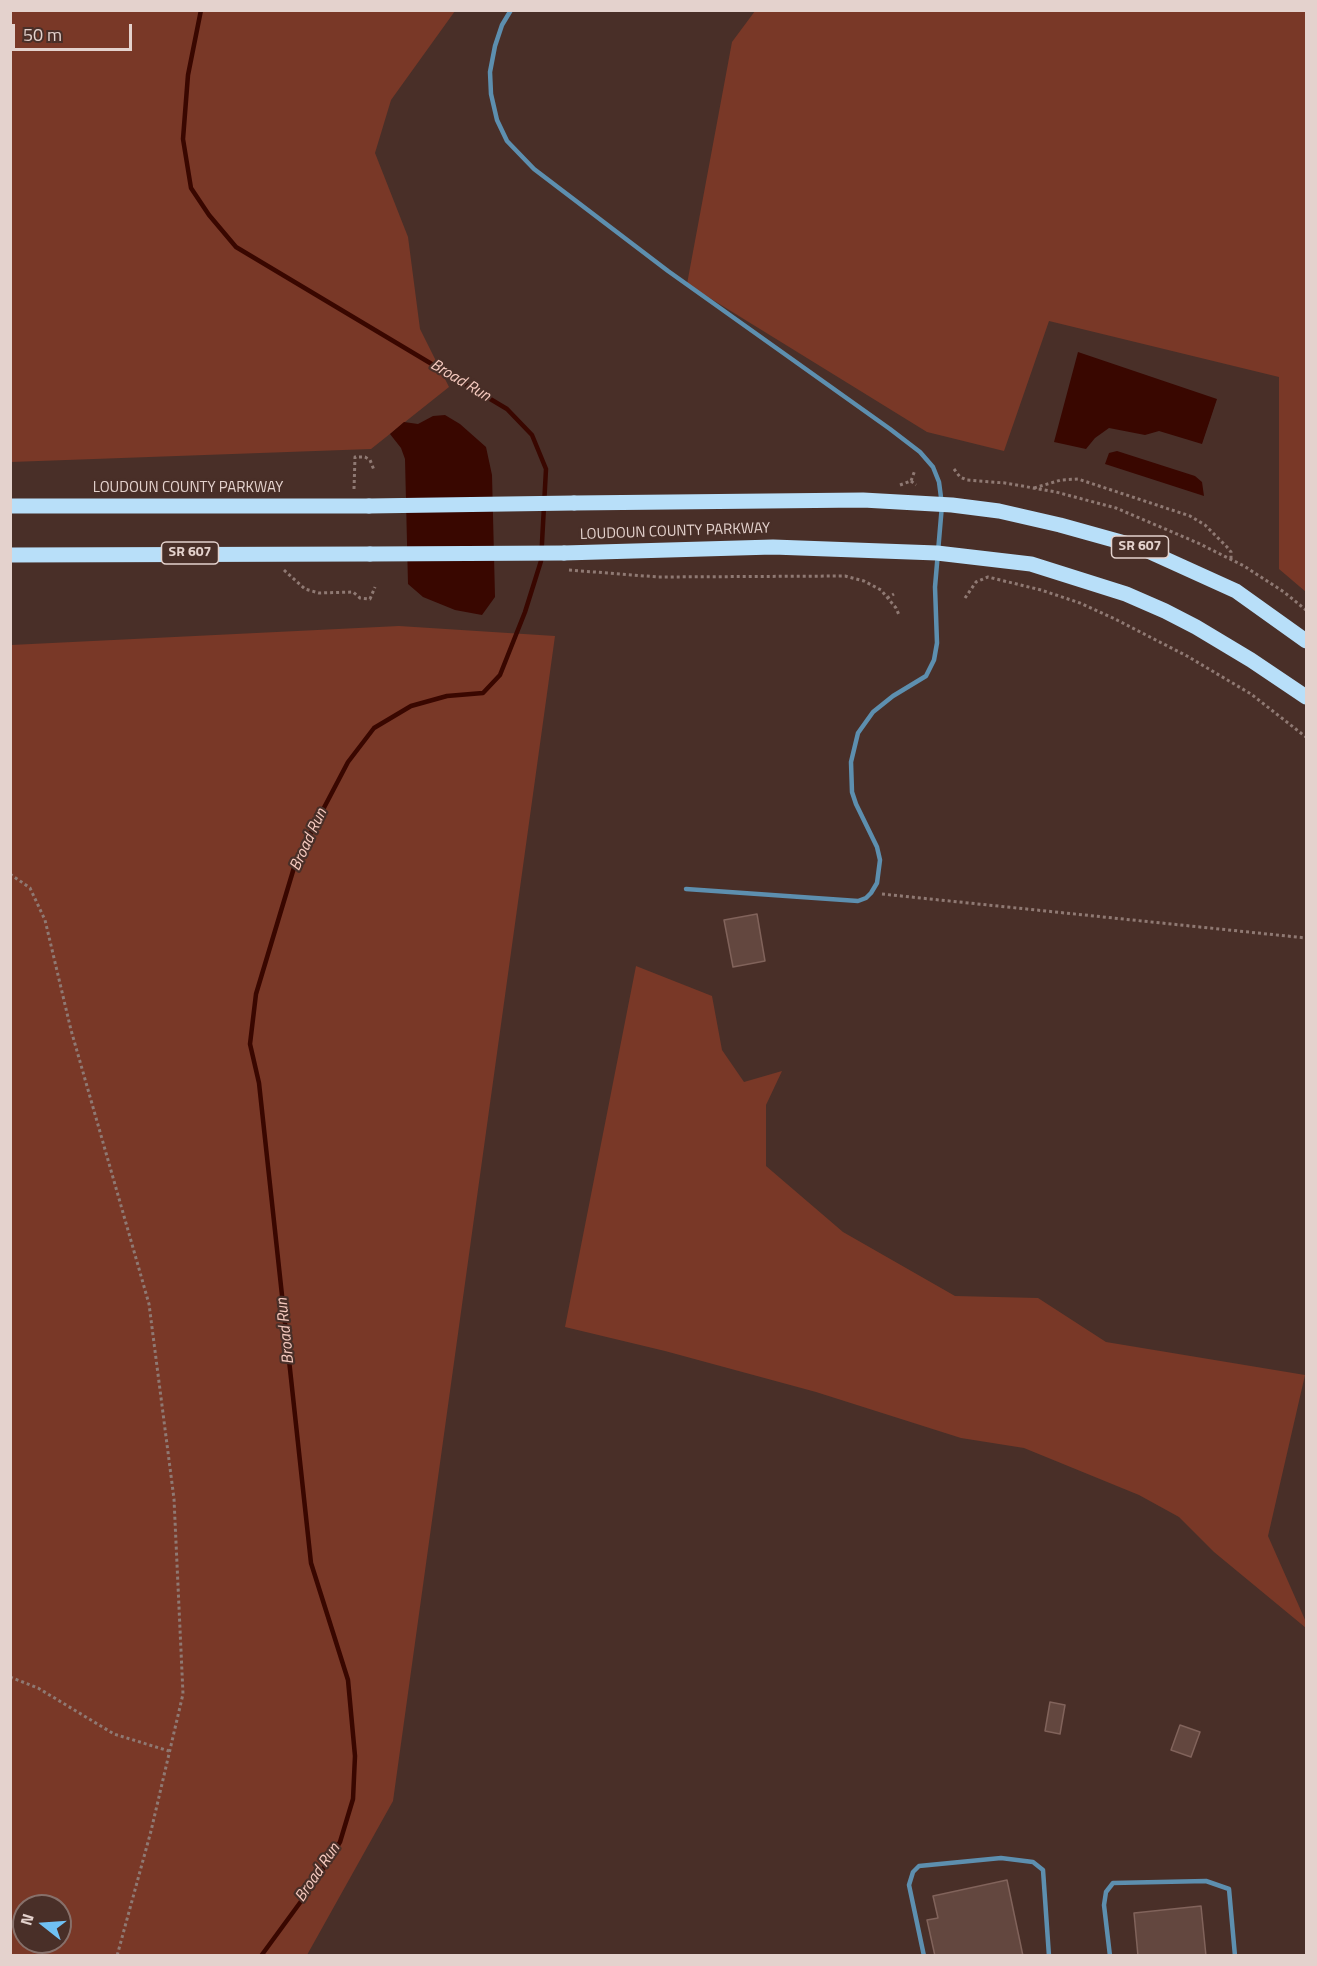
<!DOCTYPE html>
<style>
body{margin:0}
#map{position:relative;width:1317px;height:1966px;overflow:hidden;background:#492f28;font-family:"Titillium Web",sans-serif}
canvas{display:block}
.frame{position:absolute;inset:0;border:12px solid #e4d2cd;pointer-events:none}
.north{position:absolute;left:12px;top:1894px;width:60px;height:60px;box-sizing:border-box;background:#492f28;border:2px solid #87706a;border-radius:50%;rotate:287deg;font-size:16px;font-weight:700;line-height:24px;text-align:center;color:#e4d2cd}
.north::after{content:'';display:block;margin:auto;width:21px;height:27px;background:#70c1f4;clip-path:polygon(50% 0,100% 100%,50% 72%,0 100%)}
.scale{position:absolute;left:12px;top:24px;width:120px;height:27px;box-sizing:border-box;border:3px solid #e4d2cd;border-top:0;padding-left:8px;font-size:18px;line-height:21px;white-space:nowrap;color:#e4d2cd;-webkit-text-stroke:4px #492f28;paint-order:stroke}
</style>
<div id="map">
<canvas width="1317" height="1966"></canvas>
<div class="frame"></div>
<div class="north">N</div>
<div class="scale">50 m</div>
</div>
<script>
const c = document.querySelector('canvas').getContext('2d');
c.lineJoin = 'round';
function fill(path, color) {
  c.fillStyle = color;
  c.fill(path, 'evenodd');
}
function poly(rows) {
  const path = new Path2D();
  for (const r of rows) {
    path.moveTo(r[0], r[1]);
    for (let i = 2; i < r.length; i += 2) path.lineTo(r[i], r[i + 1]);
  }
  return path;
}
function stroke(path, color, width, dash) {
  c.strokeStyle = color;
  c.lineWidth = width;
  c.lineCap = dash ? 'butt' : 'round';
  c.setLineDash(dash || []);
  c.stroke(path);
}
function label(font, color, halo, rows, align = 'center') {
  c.font = font + ' "Titillium Web",sans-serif';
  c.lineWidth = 4.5;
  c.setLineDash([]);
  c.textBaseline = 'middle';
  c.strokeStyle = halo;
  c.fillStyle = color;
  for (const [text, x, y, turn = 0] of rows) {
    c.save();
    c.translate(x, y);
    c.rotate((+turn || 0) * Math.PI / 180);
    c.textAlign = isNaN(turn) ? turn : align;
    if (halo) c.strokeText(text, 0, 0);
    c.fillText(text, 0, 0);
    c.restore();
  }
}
const green = poly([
 [10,11,455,11,391,100,375,153,408,237,420,329,449,387,371,449,11,462],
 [755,11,1306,11,1306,592,1279,569,1279,377,1049,321,1004,451,927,432,687,284,732,42],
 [399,626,555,636,393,1801,307,1955,11,1955,11,645],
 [24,1906,60,1906,60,1942,24,1942],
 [636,966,712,996,722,1050,744,1082,782,1071,766,1105,766,1166,843,1232,955,1296,1038,1298,1106,1342,1305,1375,1268,1536,1306,1622,1306,1628,1214,1552,1179,1517,1139,1495,1024,1448,961,1438,816,1392,665,1351,565,1327]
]);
const water = poly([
 [1078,352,1217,399,1202,444,1159,431,1145,435,1109,428,1095,438,1086,449,1054,442],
 [445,415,460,424,486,447,492,475,495,597,482,615,455,610,423,597,408,584,405,459,401,448,390,434,404,422,418,424,433,416],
 [1117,451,1195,476,1202,482,1204,496,1105,464,1109,453]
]);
const stream = poly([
 [201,10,188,75,183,139,191,188,209,215,236,247,507,409,532,435,546,469,541,561,525,612,500,675,483,693,447,696,411,706,374,728,348,762,296,861,256,994,250,1044,259,1083,311,1563,348,1680,355,1756,353,1799,340,1842,313,1885,261,1956]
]);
const building = poly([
 [757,914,765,961,733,967,724,920,757,914],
 [1050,1702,1065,1705,1060,1734,1045,1731,1050,1702],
 [1180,1725,1200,1732,1191,1757,1171,1750,1180,1725],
 [1007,1880,1023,1956,935,1956,927,1920,938,1918,933,1896,1007,1880],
 [1201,1906,1206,1956,1138,1956,1134,1913,1201,1906]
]);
const path = poly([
 [954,469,960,477,967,480,1005,483,1056,492,1116,508,1198,543,1244,566,1284,592,1306,610],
 [911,481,916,485],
 [900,485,911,481,915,470],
 [1034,488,1061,480,1078,479,1190,516,1205,525,1227,547,1231,552,1231,559],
 [354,489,355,457,365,457,370,460,374,470],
 [284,570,305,589,319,593,353,592,360,598,370,599,375,587],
 [569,570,658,577,845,576,864,581,881,590,896,608,899,615],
 [887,598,894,594],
 [965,598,976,582,988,577,1041,590,1080,603,1113,618,1187,656,1251,694,1306,737],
 [10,874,30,888,45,920,71,1030,149,1304,174,1499,183,1694,151,1831,117,1956],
 [882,894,1306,938],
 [10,1677,38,1688,114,1734,169,1751]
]);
const lane = poly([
 [511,10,502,25,495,46,490,72,491,94,497,120,507,141,534,169,668,271,890,429,920,452,933,467,939,482,942,505,935,587,937,643,934,660,926,676,893,696,873,712,858,733,851,762,852,792,856,804,877,847,880,860,877,883,871,893,866,898,858,901,686,889],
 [924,1956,909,1885,913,1872,919,1866,1001,1858,1033,1862,1043,1870,1049,1956],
 [1110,1956,1104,1905,1106,1892,1113,1883,1206,1881,1229,1889,1235,1956]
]);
const primary = poly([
 [574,503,863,500,952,505,999,511,1060,525,1139,547,1236,591,1306,641],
 [10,506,369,506],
 [564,553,773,547,937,553,1031,564,1126,594,1165,611,1196,627,1251,660,1306,697],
 [10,555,370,554]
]);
const primaryBridge = poly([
 [369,506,574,503],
 [370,554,564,553]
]);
const shields = [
 [1140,547,57],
 [190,553,57]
];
const shieldNames = [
 ["SR 607",1140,547],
 ["SR 607",190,553]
];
const streetNames = [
 ["LOUDOUN COUNTY PARKWAY",188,488],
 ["LOUDOUN COUNTY PARKWAY",675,532,-2]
];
const waterNames = [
 ["Broad Run",460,381,31],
 ["Broad Run",309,840,-65],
 ["Broad Run",286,1331,-96],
 ["Broad Run",318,1873,-56]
];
fill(green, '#793827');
fill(water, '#390700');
stroke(stream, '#390700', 4.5);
fill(building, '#63473f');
stroke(building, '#81635b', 1.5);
stroke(path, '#8f7973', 3, [3, 3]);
stroke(lane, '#5d8faf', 4.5);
stroke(primary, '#b8dff9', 15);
stroke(primaryBridge, '#b8dff9', 15);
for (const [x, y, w] of shields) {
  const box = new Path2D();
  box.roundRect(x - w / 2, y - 11, w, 22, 4.5);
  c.fillStyle = '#492f28';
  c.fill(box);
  stroke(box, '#e4d2cd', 1.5);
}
label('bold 14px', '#e4d2cd', null, shieldNames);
label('15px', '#e4d2cd', '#492f28', streetNames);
label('italic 16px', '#f7cbc0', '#492f28', waterNames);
</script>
